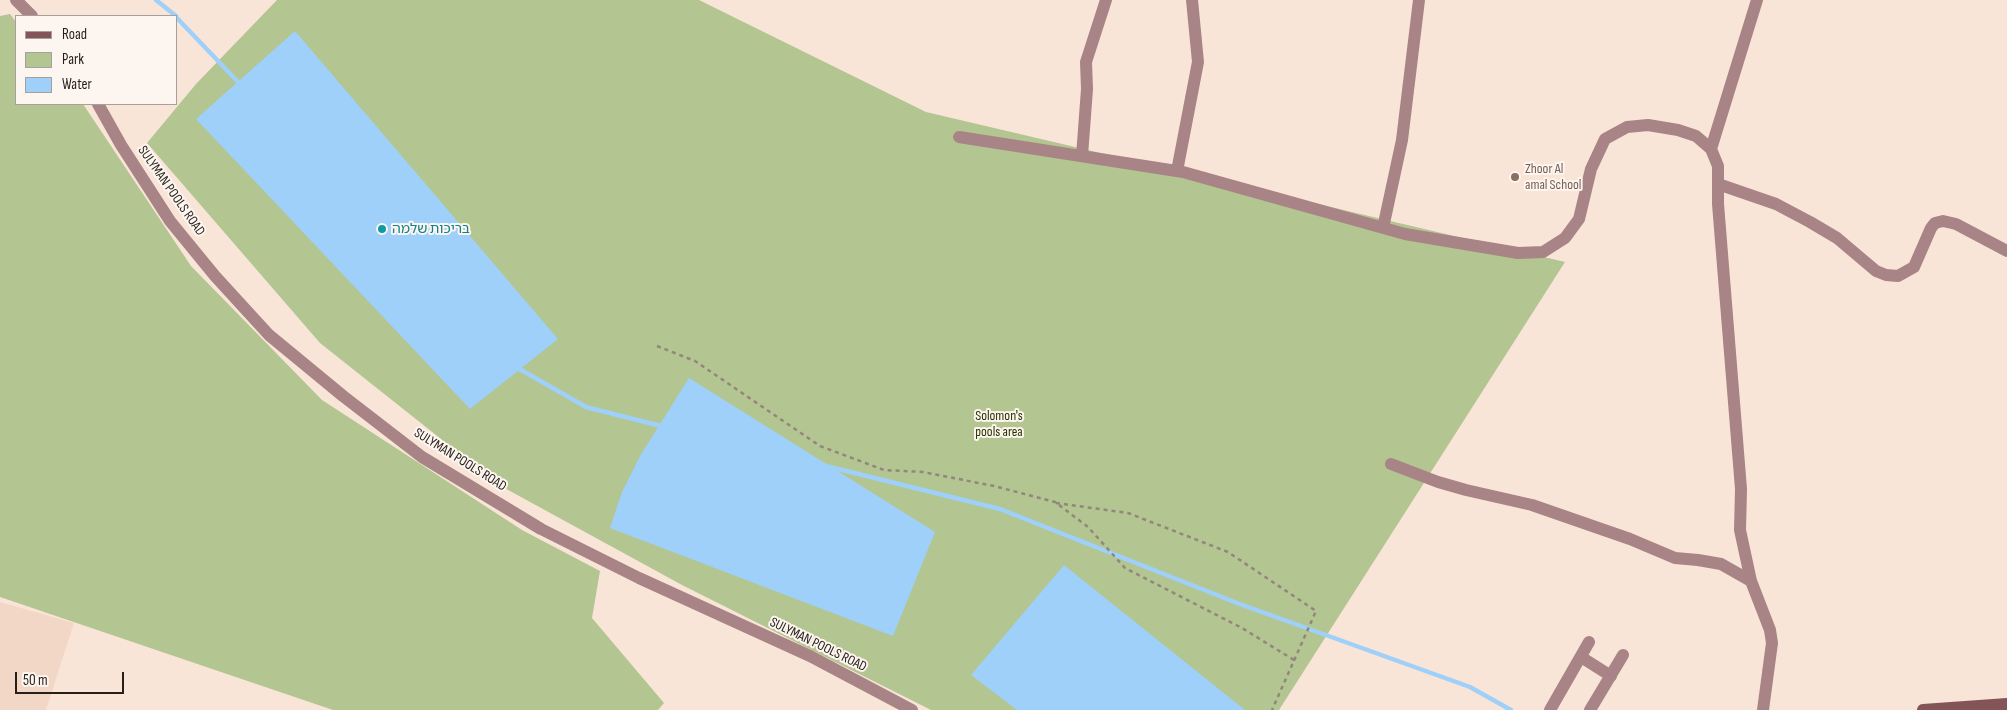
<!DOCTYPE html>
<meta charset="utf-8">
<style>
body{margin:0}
#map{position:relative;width:2007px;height:710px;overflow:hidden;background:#f9e5d8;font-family:"Sofia Sans Condensed",sans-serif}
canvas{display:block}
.legend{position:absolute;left:15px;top:15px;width:162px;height:90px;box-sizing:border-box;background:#fdf5ef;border:1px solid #a79f99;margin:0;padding:6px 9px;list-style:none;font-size:15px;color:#251e19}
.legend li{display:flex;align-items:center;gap:10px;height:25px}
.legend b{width:25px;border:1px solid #a79f99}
.scale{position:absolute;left:15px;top:672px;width:109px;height:22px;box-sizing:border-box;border:2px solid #251e19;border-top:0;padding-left:6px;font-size:15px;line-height:18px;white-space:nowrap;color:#251e19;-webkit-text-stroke:4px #fdf5ef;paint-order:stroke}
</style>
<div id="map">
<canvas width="2007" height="710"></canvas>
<ul class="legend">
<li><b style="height:6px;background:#855458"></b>Road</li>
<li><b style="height:14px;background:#b3c591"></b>Park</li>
<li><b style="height:14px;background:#9fd0f9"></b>Water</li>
</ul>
<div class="scale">50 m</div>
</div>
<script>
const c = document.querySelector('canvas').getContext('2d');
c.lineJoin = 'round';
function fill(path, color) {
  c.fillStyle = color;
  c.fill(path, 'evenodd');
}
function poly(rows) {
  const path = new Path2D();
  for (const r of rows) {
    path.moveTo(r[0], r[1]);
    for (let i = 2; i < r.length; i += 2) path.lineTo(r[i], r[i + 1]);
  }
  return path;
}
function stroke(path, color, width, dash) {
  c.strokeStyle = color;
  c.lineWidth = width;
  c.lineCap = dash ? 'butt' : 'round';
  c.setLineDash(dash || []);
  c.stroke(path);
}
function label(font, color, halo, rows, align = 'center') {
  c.font = font + ' "Sofia Sans Condensed","Noto Sans Hebrew",sans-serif';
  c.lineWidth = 4;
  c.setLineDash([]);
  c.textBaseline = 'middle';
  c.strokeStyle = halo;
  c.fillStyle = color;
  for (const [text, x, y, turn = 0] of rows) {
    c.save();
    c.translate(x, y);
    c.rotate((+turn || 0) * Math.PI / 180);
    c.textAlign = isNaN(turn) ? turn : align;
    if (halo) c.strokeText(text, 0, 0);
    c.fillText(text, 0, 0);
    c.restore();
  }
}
const built = poly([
 [0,602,74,623,46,710,0,710]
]);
const green = poly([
 [277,0,699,0,926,112,1565,262,1279,710,931,710,682,585,499,485,320,343,147,143,196,84],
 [10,14,16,22,16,104,83,104,191,266,322,400,522,530,600,571,592,618,664,703,658,710,333,710,0,597,0,16]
]);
const water = poly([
 [295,31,558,339,470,409,196,119],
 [689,378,935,532,893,636,610,528,622,492,640,456],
 [1064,565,1245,710,1017,710,971,675]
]);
const stream = poly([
 [156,0,176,16],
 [176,17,241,85],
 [516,367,586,407,665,427],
 [826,466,1000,509,1237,603,1470,687,1511,710]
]);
const path = poly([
 [657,346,695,361,820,446,884,470,923,472,994,486,1055,502,1088,527,1125,568,1242,628,1294,660],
 [1056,503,1128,513,1228,552,1316,611,1272,710]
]);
const street = poly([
 [16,0,32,16],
 [98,104,121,145,170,221,215,276,269,335,343,396,422,457,541,529,639,578,810,656,912,710],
 [959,137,1183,172,1405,234,1518,253,1543,252,1565,238,1579,219,1591,169,1605,139,1627,127,1648,125,1678,130,1696,136,1711,149,1718,166,1718,204,1741,489,1740,530,1751,581,1770,630,1772,643,1763,710],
 [1711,149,1757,0],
 [1082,156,1087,89,1086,62,1106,0],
 [1177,171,1198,62,1192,0],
 [1718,184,1776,204,1810,222,1837,238,1876,271,1886,275,1898,276,1914,267,1931,228,1935,223,1943,221,1956,224,2007,251],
 [1383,228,1402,140,1419,0],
 [1391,464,1438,482,1466,490,1532,505,1630,539,1675,558,1698,560,1721,564,1751,581],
 [1581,657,1611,676],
 [1550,710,1589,642],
 [1590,710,1623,655]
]);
const secondary = poly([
 [1923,710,2007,704]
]);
const markers = [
 [1515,177,5,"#8d6e63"],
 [382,229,5,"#0f9aa8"]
];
const educationNames = [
 ["Zhoor Al",1525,169],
 ["amal School",1525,185]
];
const streetNames = [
 ["SULYMAN POOLS ROAD",171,191,55],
 ["SULYMAN POOLS ROAD",460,460,32],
 ["SULYMAN POOLS ROAD",818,645,26]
];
const cultureNames = [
 ["בריכות שלמה",392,229]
];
const parkNames = [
 ["Solomon's",999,416],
 ["pools area",999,432]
];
fill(built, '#f2d7c6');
fill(green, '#b3c591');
fill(water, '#9fd0f9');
stroke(stream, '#9fd0f9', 4.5);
stroke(path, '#93867c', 2.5, [4, 4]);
stroke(street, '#a88486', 12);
stroke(secondary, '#855458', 12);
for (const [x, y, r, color] of markers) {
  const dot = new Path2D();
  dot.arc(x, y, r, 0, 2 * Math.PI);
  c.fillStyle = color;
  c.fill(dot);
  stroke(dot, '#fdf5ef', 2);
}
label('14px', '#785e54', '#fdf5ef', educationNames, 'left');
label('14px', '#251e19', '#fdf5ef', streetNames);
label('14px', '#0d838f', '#fdf5ef', cultureNames, 'left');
label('14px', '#283500', '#fdf5ef', parkNames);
</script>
